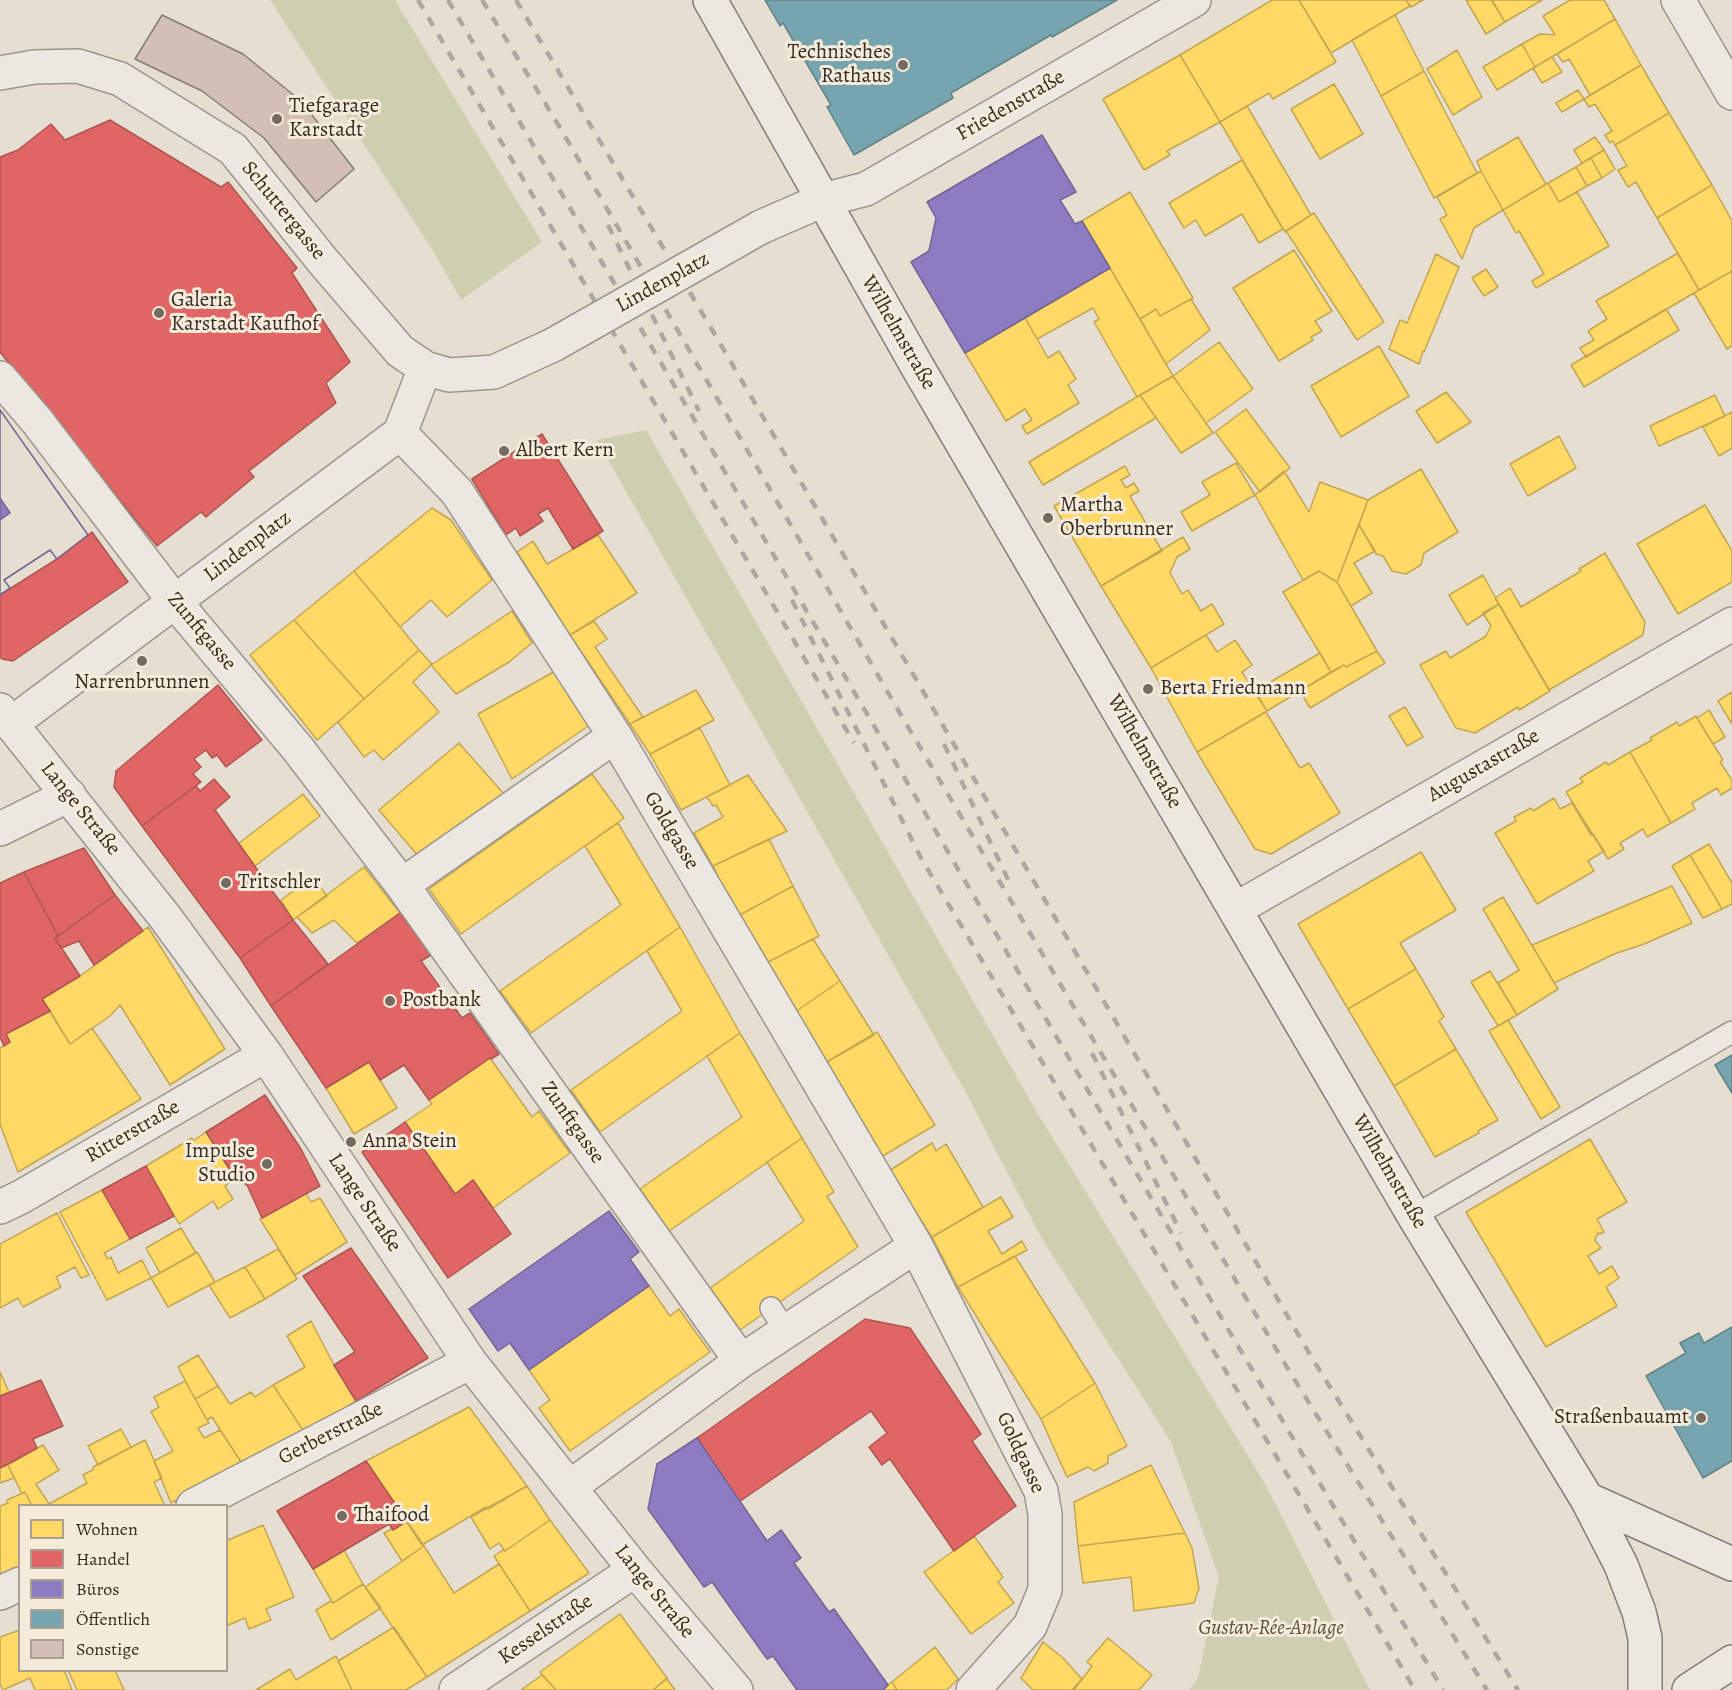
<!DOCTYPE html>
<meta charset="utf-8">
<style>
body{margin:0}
#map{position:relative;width:1732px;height:1690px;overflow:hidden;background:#e6ded0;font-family:Alegreya,serif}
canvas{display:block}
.legend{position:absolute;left:18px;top:1504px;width:210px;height:168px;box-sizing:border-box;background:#f5ebdb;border:2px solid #a99f92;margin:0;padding:8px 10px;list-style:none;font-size:18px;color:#362c24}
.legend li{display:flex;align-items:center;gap:12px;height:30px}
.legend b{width:30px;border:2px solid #a99f92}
</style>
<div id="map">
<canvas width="1732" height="1690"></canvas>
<ul class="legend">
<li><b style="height:16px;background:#ffd966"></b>Wohnen</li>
<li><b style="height:16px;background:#e06666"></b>Handel</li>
<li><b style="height:16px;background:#8e7cc3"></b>Büros</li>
<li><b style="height:16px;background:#76a5af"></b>Öffentlich</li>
<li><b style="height:16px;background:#d2bfb6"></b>Sonstige</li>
</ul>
</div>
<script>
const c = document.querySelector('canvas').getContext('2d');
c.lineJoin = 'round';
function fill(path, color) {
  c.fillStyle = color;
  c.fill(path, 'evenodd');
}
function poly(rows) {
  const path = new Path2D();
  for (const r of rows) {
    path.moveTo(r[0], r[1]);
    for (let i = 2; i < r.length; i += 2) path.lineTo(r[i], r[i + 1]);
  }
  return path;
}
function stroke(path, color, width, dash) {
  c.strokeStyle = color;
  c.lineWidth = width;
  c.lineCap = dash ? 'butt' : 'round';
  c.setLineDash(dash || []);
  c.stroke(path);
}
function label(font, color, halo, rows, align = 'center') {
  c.font = font + ' Alegreya,serif';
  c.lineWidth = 6;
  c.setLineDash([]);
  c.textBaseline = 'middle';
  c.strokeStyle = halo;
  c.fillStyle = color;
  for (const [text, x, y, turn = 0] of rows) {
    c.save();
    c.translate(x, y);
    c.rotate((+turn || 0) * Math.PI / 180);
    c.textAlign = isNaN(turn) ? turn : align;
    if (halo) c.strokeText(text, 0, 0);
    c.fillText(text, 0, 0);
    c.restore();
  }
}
const green = poly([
 [270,0,395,0,542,242,461,300,432,249],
 [646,430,1038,1114,1264,1482,1370,1690,1189,1690,1198,1678,1219,1577,1171,1442,1041,1237,964,1089,597,440]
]);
const homes = poly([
 [1272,0,1299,0,1336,62,1273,99,1269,93,1220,122,1180,55,1272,0],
 [1299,0,1406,0,1410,6,1331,53,1299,0],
 [1406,0,1423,0,1411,7,1406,0],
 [1466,0,1492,0,1505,22,1486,34,1466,0],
 [1494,0,1542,0,1505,22,1492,1,1494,0],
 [1570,0,1604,0,1615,19,1535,67,1522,44,1540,34,1555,35,1543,16,1570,0],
 [1395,15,1424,71,1381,96,1352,40,1395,15],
 [1615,19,1641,65,1590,95,1569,59,1563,62,1557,54,1615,19],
 [1522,44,1535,67,1497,90,1483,67,1522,44],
 [1457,50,1482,97,1453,115,1427,69,1457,50],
 [1180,55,1220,122,1167,151,1170,155,1144,170,1103,99,1180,55],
 [1552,57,1562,72,1542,83,1533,68,1552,57],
 [1641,65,1669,113,1615,145,1613,141,1610,143,1605,135,1612,131,1595,104,1589,107,1584,99,1641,65],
 [1424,71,1477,173,1434,198,1381,96,1424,71],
 [1334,84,1363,134,1320,159,1291,109,1334,84],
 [1578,90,1584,99,1562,112,1556,103,1578,90],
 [1247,106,1311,215,1285,232,1220,122,1247,106],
 [1669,113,1712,185,1657,218,1636,182,1628,187,1618,170,1627,166,1615,145,1669,113],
 [1518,137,1546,184,1503,210,1481,171,1477,161,1518,137],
 [1595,137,1604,150,1582,163,1574,150,1595,137],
 [1604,150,1615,169,1602,178,1591,158,1604,150],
 [1591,158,1602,178,1587,186,1576,167,1591,158],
 [1242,160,1283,229,1259,243,1242,214,1205,236,1196,220,1184,228,1169,203,1242,160],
 [1576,167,1587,186,1559,202,1548,183,1576,167],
 [1481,171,1503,210,1474,228,1462,259,1440,219,1447,215,1437,197,1481,171],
 [1548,183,1559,202,1577,192,1609,246,1536,288,1532,281,1544,274,1519,231,1516,233,1503,210,1548,183],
 [1712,185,1732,221,1732,271,1699,290,1657,218,1712,185],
 [1130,192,1193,298,1160,316,1156,309,1140,319,1082,221,1130,192],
 [1314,213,1384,322,1357,340,1286,231,1314,213],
 [1294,250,1332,311,1315,321,1322,331,1311,337,1313,340,1279,361,1233,288,1294,250],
 [1678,253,1699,290,1586,357,1580,348,1594,340,1588,331,1607,319,1596,301,1678,253],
 [1436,254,1459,267,1424,352,1423,351,1419,364,1389,349,1400,320,1407,323,1436,254],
 [1110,268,1173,376,1137,397,1094,322,1099,319,1093,308,1037,339,1025,318,1110,268],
 [1486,269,1498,287,1484,296,1472,278,1486,269],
 [1732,271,1732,346,1727,349,1694,293,1732,271],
 [1191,299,1210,330,1166,364,1140,319,1156,309,1160,316,1191,299],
 [1666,309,1679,330,1584,387,1571,365,1666,309],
 [1025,318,1048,358,1059,351,1076,379,1068,385,1079,403,1027,434,1022,426,1032,420,1025,409,1006,421,965,353,1025,318],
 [1219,342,1253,389,1206,423,1173,376,1219,342],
 [1379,346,1409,396,1341,437,1311,386,1379,346],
 [1173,376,1213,433,1181,453,1140,395,1173,376],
 [1446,392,1471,422,1437,443,1416,411,1446,392],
 [1140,395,1156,418,1043,485,1029,462,1140,395],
 [1715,395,1725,416,1659,446,1650,426,1715,395],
 [1246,409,1290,468,1260,492,1215,432,1246,409],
 [1732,412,1732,448,1719,456,1703,427,1732,412],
 [1559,436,1576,468,1528,496,1510,464,1559,436],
 [1236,463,1255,495,1192,531,1181,512,1210,495,1202,482,1236,463],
 [1125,466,1130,475,1121,480,1126,488,1134,483,1139,491,1130,496,1162,551,1101,586,1054,506,1125,466],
 [1421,469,1458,532,1424,553,1421,565,1406,574,1392,571,1383,556,1376,554,1359,525,1368,500,1421,469],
 [1284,471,1309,512,1320,482,1368,500,1337,582,1319,571,1303,580,1255,495,1284,471],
 [1705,505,1732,551,1732,582,1678,614,1637,544,1705,505],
 [432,508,451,520,492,580,447,617,431,600,400,627,354,571,432,508],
 [1359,525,1375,551,1354,563,1372,593,1351,606,1337,582,1359,525],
 [598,535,637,593,570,635,517,552,533,541,547,564,598,535],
 [1183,537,1190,549,1177,557,1170,573,1182,594,1188,590,1201,611,1212,604,1224,624,1151,668,1101,586,1183,537],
 [1605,553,1645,622,1643,635,1549,690,1495,598,1510,588,1521,607,1581,571,1579,569,1605,553],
 [354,571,419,650,364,699,294,620,354,571],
 [1319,571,1337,582,1377,651,1346,667,1344,665,1331,672,1283,592,1319,571],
 [1483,575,1499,604,1467,625,1449,595,1483,575],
 [1499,604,1550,691,1519,710,1518,707,1475,733,1456,728,1420,665,1446,651,1450,658,1486,636,1491,626,1483,613,1499,604],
 [512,611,532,643,509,662,456,694,431,665,512,611],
 [294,620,364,699,317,740,250,655,294,620],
 [594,621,607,639,595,647,643,717,630,724,570,635,594,621],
 [1206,635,1217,652,1235,640,1252,665,1242,672,1267,711,1197,752,1151,668,1206,635],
 [419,650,432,664,413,682,439,712,383,760,374,750,364,757,338,722,419,650],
 [1377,651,1385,663,1310,708,1300,691,1344,665,1346,667,1377,651],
 [1320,653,1331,672,1267,711,1255,691,1320,653],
 [559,669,594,722,512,779,478,714,559,669],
 [696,690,714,720,650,754,630,724,696,690],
 [1732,692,1732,724,1718,701,1732,692],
 [1405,707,1423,737,1407,746,1389,716,1405,707],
 [1709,710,1725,737,1713,744,1697,718,1709,710],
 [1266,712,1300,768,1309,763,1340,813,1271,854,1255,849,1197,752,1266,712],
 [1696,716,1723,760,1720,762,1732,780,1732,788,1721,795,1717,788,1692,803,1695,809,1671,823,1630,752,1652,740,1650,738,1677,722,1679,726,1696,716],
 [700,728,730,785,681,810,650,754,700,728],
 [459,743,504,794,418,856,379,810,459,743],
 [1630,752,1671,823,1647,837,1643,829,1620,843,1624,849,1608,859,1566,792,1583,782,1580,778,1606,762,1608,765,1630,752],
 [592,774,624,818,461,934,429,889,592,774],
 [748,775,787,831,713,866,694,833,723,817,716,805,713,806,707,797,748,775],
 [303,794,320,816,255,866,238,844,303,794],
 [1554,798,1560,809,1572,803,1591,835,1593,834,1604,851,1588,861,1594,871,1537,904,1495,833,1516,821,1514,817,1531,808,1533,811,1554,798],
 [618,823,680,927,531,1033,500,991,621,905,585,846,618,823],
 [769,839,793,886,738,916,713,866,769,839],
 [1709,844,1732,883,1732,904,1722,909,1690,855,1709,844],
 [1421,852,1456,910,1400,943,1416,969,1348,1009,1298,924,1421,852],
 [1690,855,1722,909,1703,918,1672,866,1690,855],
 [364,867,400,913,357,943,334,920,312,933,297,917,364,867],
 [313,877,327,896,293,920,281,900,313,877],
 [793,886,819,936,766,963,738,916,793,886],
 [1672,886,1692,923,1644,944,1614,954,1554,983,1532,945,1672,886],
 [1503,897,1558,989,1517,1015,1498,983,1519,970,1483,909,1503,897],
 [148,927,225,1049,170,1085,120,1005,110,1016,70,1044,42,999,80,976,148,927],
 [680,927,740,1033,600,1132,571,1090,682,1011,647,951,680,927],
 [813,939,840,981,795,1012,766,963,813,939],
 [1416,969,1444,1017,1439,1021,1456,1049,1394,1086,1348,1009,1416,969],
 [1490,971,1517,1015,1498,1026,1471,982,1490,971],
 [840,981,874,1035,825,1063,795,1012,840,981],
 [50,1011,70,1044,92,1028,141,1099,18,1172,0,1124,0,1048,10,1042,6,1034,50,1011],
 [1508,1020,1560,1107,1541,1119,1489,1031,1508,1020],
 [877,1032,935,1125,881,1157,825,1063,877,1032],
 [740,1033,802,1138,669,1231,640,1189,742,1117,707,1056,740,1033],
 [1456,1049,1498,1120,1478,1131,1479,1133,1435,1157,1394,1086,1456,1049],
 [490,1058,532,1117,539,1111,570,1153,493,1208,473,1180,455,1194,405,1122,432,1104,429,1100,490,1058],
 [369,1062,397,1108,354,1134,326,1088,369,1062],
 [206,1132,235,1178,225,1186,233,1199,218,1209,213,1201,179,1224,146,1166,192,1138,193,1141,206,1132],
 [802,1138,834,1192,827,1196,858,1247,740,1330,710,1288,804,1221,767,1162,802,1138],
 [1590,1139,1627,1202,1597,1219,1604,1232,1600,1234,1598,1233,1595,1240,1601,1248,1588,1256,1599,1274,1612,1266,1619,1278,1606,1287,1617,1306,1546,1347,1466,1212,1590,1139],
 [932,1143,936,1151,946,1144,983,1207,932,1237,889,1171,932,1143],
 [102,1190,130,1239,104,1253,108,1259,111,1257,118,1273,142,1260,151,1278,107,1300,60,1212,102,1190],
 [306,1193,311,1202,320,1198,347,1242,295,1275,260,1219,306,1193],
 [1001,1197,1013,1217,988,1231,1002,1254,1022,1241,1027,1250,958,1287,932,1237,1001,1197],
 [57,1213,89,1275,81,1278,75,1267,56,1277,61,1287,23,1307,18,1298,0,1308,0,1244,57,1213],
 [181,1228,196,1253,160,1273,146,1248,181,1228],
 [278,1249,297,1279,265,1299,245,1267,278,1249],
 [197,1252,215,1282,168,1307,151,1278,197,1252],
 [1015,1256,1095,1383,1041,1419,958,1287,1015,1256],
 [245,1267,265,1299,230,1318,209,1285,245,1267],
 [649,1286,670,1316,679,1309,710,1352,570,1451,539,1408,550,1400,529,1370,649,1286],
 [311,1321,334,1365,356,1401,305,1433,273,1385,305,1367,287,1336,311,1321],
 [198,1355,218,1386,195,1399,178,1367,198,1355],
 [0,1372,9,1392,0,1396,0,1372],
 [185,1381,209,1423,198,1428,204,1438,220,1430,243,1465,171,1503,154,1461,173,1451,151,1412,159,1407,154,1397,185,1381],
 [1095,1383,1127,1446,1108,1456,1108,1463,1094,1471,1088,1467,1067,1477,1041,1419,1095,1383],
 [273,1385,305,1433,243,1465,212,1417,207,1420,195,1399,218,1386,230,1404,251,1392,255,1397,273,1385],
 [469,1407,527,1486,488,1509,486,1507,422,1545,366,1461,469,1407],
 [121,1429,131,1447,98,1465,88,1446,121,1429],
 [145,1440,162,1478,154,1482,165,1506,32,1506,25,1492,22,1494,8,1465,43,1445,59,1470,36,1484,49,1504,87,1483,83,1475,94,1469,93,1467,145,1440],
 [8,1465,14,1478,0,1483,0,1468,8,1465],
 [1151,1465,1185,1533,1078,1546,1074,1502,1151,1465],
 [527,1486,550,1520,505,1551,499,1543,490,1549,471,1517,527,1486],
 [25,1492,32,1506,20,1506,20,1568,0,1575,0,1506,8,1503,7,1500,25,1492],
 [550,1520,589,1573,530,1611,494,1556,503,1550,505,1551,550,1520],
 [407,1521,424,1546,402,1561,384,1533,407,1521],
 [263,1525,294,1597,266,1609,271,1620,249,1629,245,1618,226,1626,226,1541,263,1525],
 [1185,1533,1192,1548,1199,1588,1194,1603,1134,1611,1131,1577,1083,1583,1078,1546,1185,1533],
 [974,1536,1003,1577,998,1582,1014,1603,971,1634,924,1572,974,1536],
 [424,1546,454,1593,499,1564,530,1611,427,1677,365,1587,424,1546],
 [344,1550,363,1584,333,1603,313,1569,344,1550],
 [363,1584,381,1608,331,1640,316,1610,331,1601,333,1603,363,1584],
 [620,1614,667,1678,653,1690,556,1690,540,1672,620,1614],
 [394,1627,427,1677,406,1690,352,1690,338,1661,394,1627],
 [20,1630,20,1670,64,1670,72,1690,35,1690,30,1678,3,1690,0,1684,0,1637,20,1630],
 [1108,1638,1152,1675,1139,1690,1074,1690,1092,1666,1087,1662,1108,1638],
 [1043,1642,1063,1658,1082,1679,1072,1690,1033,1690,1021,1678,1043,1642],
 [935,1647,958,1679,947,1690,897,1690,892,1682,935,1647],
 [336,1656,352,1690,256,1690,290,1669,296,1680,336,1656],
 [68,1670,115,1670,124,1690,77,1690,68,1670],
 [542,1675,556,1690,521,1690,542,1675],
 [667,1679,675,1690,653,1690,667,1679],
 [892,1682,897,1690,883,1690,888,1685,892,1682]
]);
const shops = poly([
 [110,120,221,187,228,182,297,268,292,273,350,362,326,383,336,403,249,471,254,477,206,517,201,512,157,546,0,352,0,157,18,150,51,124,65,140,110,120],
 [542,434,603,531,573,549,548,508,538,514,543,521,520,536,516,528,506,535,472,479,542,434],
 [92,532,128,582,13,661,2,659,0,657,0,595,57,559,92,532],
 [218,685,262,740,226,767,217,755,212,758,206,750,194,759,201,767,193,774,201,782,142,826,114,787,116,771,218,685],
 [214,779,230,797,215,810,293,920,240,958,142,826,196,786,200,791,214,779],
 [84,848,115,895,58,936,24,872,84,848],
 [24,872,58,936,55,938,80,976,42,999,50,1011,6,1034,10,1042,4,1046,0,1037,0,883,24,872],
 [115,895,143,931,94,965,79,941,61,948,55,938,115,895],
 [400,913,431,955,421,961,462,1018,470,1013,499,1054,491,1059,490,1058,429,1100,404,1065,380,1080,369,1062,326,1088,271,1006,400,913],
 [293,920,328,964,271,1006,240,958,293,920],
 [265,1095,301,1149,320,1186,262,1218,247,1185,235,1178,206,1132,265,1095],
 [405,1122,455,1194,473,1180,511,1234,448,1278,362,1152,405,1122],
 [146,1166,174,1216,130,1239,102,1190,146,1166],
 [351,1248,428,1358,356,1401,334,1365,355,1352,303,1276,351,1248],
 [865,1319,910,1328,981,1434,972,1441,1016,1506,954,1551,890,1459,882,1465,869,1447,887,1433,871,1411,739,1502,697,1438,865,1319],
 [41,1380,63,1426,33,1439,37,1448,0,1468,0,1396,41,1380],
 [366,1461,407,1521,393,1530,389,1524,313,1569,277,1511,366,1461]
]);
const offices = poly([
 [1042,135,1076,192,1060,200,1075,224,1082,221,1110,268,965,353,911,262,929,251,936,218,927,202,1042,135],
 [0,410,88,535,57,559,50,550,4,580,10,588,0,595,0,520,10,513,0,498,0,410],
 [0,410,88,535,57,559,50,550,4,580,10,588,0,595,0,410],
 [609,1211,639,1252,630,1259,649,1286,529,1370,510,1343,498,1351,469,1309,609,1211],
 [697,1438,767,1541,781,1530,801,1558,794,1563,829,1612,834,1609,888,1685,883,1690,797,1690,773,1656,767,1659,712,1582,704,1587,648,1509,657,1464,697,1438]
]);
const public = poly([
 [765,0,1117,0,1052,37,1051,35,951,93,953,98,854,155,827,107,831,105,783,23,780,26,765,0],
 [1732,1055,1732,1093,1715,1065,1732,1055],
 [1732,1327,1732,1461,1703,1478,1646,1376,1686,1353,1680,1343,1699,1333,1704,1343,1732,1327]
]);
const building = poly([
 [162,15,243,54,301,101,354,169,316,202,264,138,202,91,135,59,162,15]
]);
const lane = poly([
 [1414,1216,1732,1032],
 [771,1308,786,1332]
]);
const street = poly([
 [1678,0,1732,93],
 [0,73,34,67,78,66,120,79,233,149,322,260,400,351,425,368,449,375,494,372,553,345],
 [761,227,823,200,866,189,1194,0],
 [0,378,37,421,175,602,298,749,402,885,741,1361],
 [400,433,457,492,615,736,916,1246,1041,1491,1045,1514,1045,1590,1030,1626,973,1690],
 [0,710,165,917,266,1055,470,1362,635,1570,736,1690],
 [11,724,400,433,425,368],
 [0,829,69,795],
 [402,885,615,736],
 [1236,909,1732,624],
 [0,1207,21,1197,266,1055],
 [570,1487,741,1361,916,1246],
 [193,1506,470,1362],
 [0,1593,20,1584],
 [456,1690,635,1570]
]);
const secondary = poly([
 [710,0,917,366,1414,1216,1587,1499,1621,1565,1639,1612,1645,1638,1645,1690],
 [1587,1499,1732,1564],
 [1689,1690,1732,1662]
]);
const rail = poly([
 [418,0,854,743],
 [448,0,1232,1336,1443,1690],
 [482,0,559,126,901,715,1288,1369,1487,1690],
 [516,0,714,333,1312,1358,1518,1690],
 [608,225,699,411],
 [792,600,921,858,1415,1690],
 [944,744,1012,888],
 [1092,1053,1181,1233]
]);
const streetBridge = poly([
 [553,345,761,227]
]);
const markers = [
 [903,65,6,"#746a60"],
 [277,119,6,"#746a60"],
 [159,313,6,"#746a60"],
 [504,451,6,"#746a60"],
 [1048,518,6,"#746a60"],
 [142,661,6,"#746a60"],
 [1148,689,6,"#746a60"],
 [226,883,6,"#746a60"],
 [390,1001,6,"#746a60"],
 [351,1142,6,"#746a60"],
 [267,1164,6,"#746a60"],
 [1701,1418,6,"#746a60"],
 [342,1516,6,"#746a60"]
];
const poiNames = [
 ["Technisches",891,53,"right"],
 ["Rathaus",891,77,"right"],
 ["Tiefgarage",289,107],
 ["Karstadt",289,131],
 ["Galeria",171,301],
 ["Karstadt Kaufhof",171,325],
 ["Albert Kern",516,451],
 ["Martha",1060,506],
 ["Oberbrunner",1060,530],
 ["Narrenbrunnen",142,683,"center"],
 ["Berta Friedmann",1160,689],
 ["Tritschler",238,883],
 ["Postbank",402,1001],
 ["Anna Stein",363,1142],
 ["Impulse",255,1152,"right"],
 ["Studio",255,1176,"right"],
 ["Straßenbauamt",1689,1418,"right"],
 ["Thaifood",354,1516]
];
const streetNames = [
 ["Friedenstraße",1011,106,-30],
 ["Schuttergasse",283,211,51],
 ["Lindenplatz",663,283,-29],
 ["Wilhelmstraße",898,333,60],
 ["Lindenplatz",248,547,-37],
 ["Zunftgasse",201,632,50],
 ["Wilhelmstraße",1144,752,60],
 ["Augustastraße",1484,766,-30],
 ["Lange Straße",80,809,51],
 ["Goldgasse",671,831,59],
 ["Zunftgasse",572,1123,55],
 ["Ritterstraße",133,1132,-30],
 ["Wilhelmstraße",1389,1172,60],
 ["Lange Straße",364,1203,56],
 ["Gerberstraße",331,1434,-27],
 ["Goldgasse",1020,1453,65],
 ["Lange Straße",654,1592,51],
 ["Kesselstraße",546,1630,-34]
];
const parkNames = [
 ["Gustav-Rée-Anlage",1271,1629]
];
fill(green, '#cdcfb0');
fill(homes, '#ffd966');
stroke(homes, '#c3a552', 1.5);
fill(shops, '#e06666');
stroke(shops, '#ad5552', 1.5);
fill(offices, '#8e7cc3');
stroke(offices, '#746493', 1.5);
fill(public, '#76a5af');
stroke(public, '#638185', 1.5);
fill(building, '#d2bfb6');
stroke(building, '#827d75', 1.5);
stroke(lane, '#9b958c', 24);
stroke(street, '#9b958c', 36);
stroke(secondary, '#827d75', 36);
stroke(lane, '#ece7e0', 21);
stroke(street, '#ece7e0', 33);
stroke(secondary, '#ece7e0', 33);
stroke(rail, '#aca8a1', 4.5, [10, 10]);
stroke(streetBridge, '#9b958c', 36, []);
stroke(streetBridge, '#ece7e0', 33);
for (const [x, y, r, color] of markers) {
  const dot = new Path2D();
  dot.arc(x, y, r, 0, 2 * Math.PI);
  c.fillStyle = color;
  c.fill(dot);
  stroke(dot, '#f5ebdb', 2);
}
label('21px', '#362c24', '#f5ebdb', poiNames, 'left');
label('21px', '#362c24', '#f5ebdb', streetNames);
label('italic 21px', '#575240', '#f5ebdb', parkNames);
</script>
